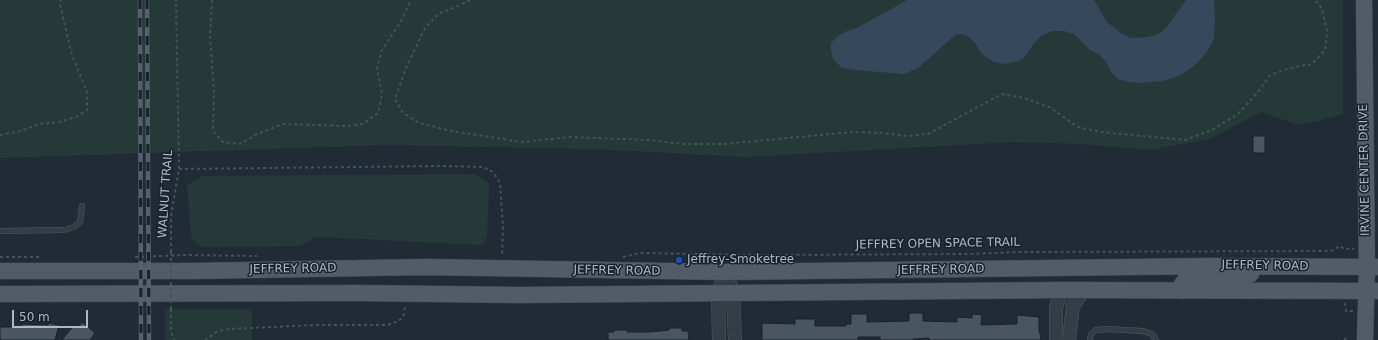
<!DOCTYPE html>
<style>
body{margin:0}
#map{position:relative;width:1378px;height:340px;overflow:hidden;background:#212b35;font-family:"DejaVu Sans",sans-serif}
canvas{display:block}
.scale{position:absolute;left:12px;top:310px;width:76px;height:18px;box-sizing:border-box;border:2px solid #aeb7c3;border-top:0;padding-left:5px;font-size:12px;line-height:14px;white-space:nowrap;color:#aeb7c3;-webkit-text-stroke:3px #19212b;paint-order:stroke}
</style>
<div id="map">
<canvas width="1378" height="340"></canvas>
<div class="scale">50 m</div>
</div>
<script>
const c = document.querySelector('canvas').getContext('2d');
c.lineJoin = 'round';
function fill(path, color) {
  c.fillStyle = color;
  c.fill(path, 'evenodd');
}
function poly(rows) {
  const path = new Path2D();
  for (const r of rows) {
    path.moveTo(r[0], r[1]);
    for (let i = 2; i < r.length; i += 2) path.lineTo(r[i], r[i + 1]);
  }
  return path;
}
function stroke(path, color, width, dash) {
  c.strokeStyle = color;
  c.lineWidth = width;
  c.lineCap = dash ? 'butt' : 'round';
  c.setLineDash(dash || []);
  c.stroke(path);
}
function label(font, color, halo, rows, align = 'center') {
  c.font = font + ' "DejaVu Sans",sans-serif';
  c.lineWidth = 3;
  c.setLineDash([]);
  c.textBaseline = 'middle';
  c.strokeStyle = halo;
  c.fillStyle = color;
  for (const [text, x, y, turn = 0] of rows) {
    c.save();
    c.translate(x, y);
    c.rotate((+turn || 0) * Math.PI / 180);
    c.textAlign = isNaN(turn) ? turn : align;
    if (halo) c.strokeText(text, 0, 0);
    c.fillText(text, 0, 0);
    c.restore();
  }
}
const green = poly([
 [0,0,1343,0,1343,114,1315,122,1296,124,1261,112,1210,139,1150,150,1077,144,1014,142,746,157,590,149,387,145,0,158],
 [475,174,489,184,487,238,482,245,316,237,300,246,202,247,191,237,187,185,202,176],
 [165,309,252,309,252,340,165,340]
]);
const water = poly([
 [907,0,1094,0,1107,22,1121,33,1131,38,1146,37,1157,35,1166,28,1186,0,1214,0,1215,19,1214,39,1207,52,1196,64,1181,75,1163,81,1141,83,1129,82,1118,79,1111,72,1106,62,1100,55,1090,50,1074,34,1063,31,1052,31,1041,36,1034,43,1025,57,1018,61,1006,64,994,62,986,57,982,54,975,43,968,36,960,34,954,36,918,68,904,74,854,70,842,68,833,59,831,50,831,43,838,36,847,31,857,28]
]);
const building = poly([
 [1253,136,1265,136,1265,153,1253,153,1253,136],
 [909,313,923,313,923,321,957,322,957,317,972,318,972,314,982,315,981,325,1017,324,1017,315,1039,317,1039,332,1040,333,1041,340,929,340,929,338,913,339,913,340,880,340,880,337,858,337,858,340,762,340,762,323,795,324,795,319,815,319,815,326,846,326,846,324,851,324,851,314,867,314,867,322,909,321,909,313],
 [82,322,95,333,90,340,62,340,74,325,78,328,82,322],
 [48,323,59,325,55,340,0,340,0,327,22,327,22,324,48,325,48,323],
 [669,328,682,328,682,331,688,331,689,340,608,340,608,332,614,332,614,330,627,330,627,332,650,332,669,330,669,328]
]);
const path = poly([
 [212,0,210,36,214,91,213,131,223,142,240,144,257,134,283,124,347,126,363,124,378,113,382,94,377,68,382,50,400,23,411,0],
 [470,0,458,6,438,14,425,28,406,68,395,99,403,113,419,123,451,131,522,142,570,137,649,140,682,144,724,144,852,132,882,133,907,136,928,134,1002,94,1024,98,1049,107,1078,127,1101,132,1185,140,1212,130,1238,114,1258,92,1270,75,1290,68,1312,64,1325,50,1327,31,1322,9,1315,0],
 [0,135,21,131,39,124,59,122,76,117,87,110,87,92,72,55,60,5,61,0],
 [179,169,442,166,483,167,493,172,500,183,503,227,502,256],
 [171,252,171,216,179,169,176,0],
 [0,257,41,257],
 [135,257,185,255,257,256],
 [623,257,640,253,759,255,969,254,1021,252,1331,251,1340,246,1344,249,1354,249],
 [1345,303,1346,311,1353,311],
 [171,309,171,332,174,340],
 [205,340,218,331,229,329,315,325,387,325,396,322,401,319,404,315,405,306],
 [1344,340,1348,336]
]);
const service = poly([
 [0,231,64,230,74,227,80,222,82,206],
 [1090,340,1091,334,1096,330,1107,329,1143,331,1152,334,1156,340]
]);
const tertiary = poly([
 [730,284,733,294,735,340],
 [719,340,718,293,726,272],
 [1056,340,1056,307,1063,290],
 [1069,340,1073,306,1084,290]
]);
const primary = poly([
 [1364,0,1367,268,1365,340],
 [0,271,192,271,425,267,726,272,1212,266,1378,267],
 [1182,291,1182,284,1185,280,1243,276,1251,274],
 [0,294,357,293,519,295,1063,290,1378,291]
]);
const rail = poly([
 [140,0,141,340],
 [147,0,149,340]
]);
const pathBridge = poly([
 [171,309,171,252]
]);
const markers = [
 [679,260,4,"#1a4fb4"]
];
const streetNames = [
 ["IRVINE CENTER DRIVE",1365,170,-91],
 ["WALNUT TRAIL",166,194,-86],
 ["JEFFREY OPEN SPACE TRAIL",938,244,-1],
 ["JEFFREY ROAD",1265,266,1],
 ["JEFFREY ROAD",293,269,-1],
 ["JEFFREY ROAD",941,270,-1],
 ["JEFFREY ROAD",617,271,1]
];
const poiNames = [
 ["Jeffrey-Smoketree",687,260]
];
fill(green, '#253939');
fill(water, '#35485c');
fill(building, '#495561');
stroke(building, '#1b232d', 1);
stroke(service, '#515a64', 6);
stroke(tertiary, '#515a64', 14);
stroke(primary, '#404853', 17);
stroke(path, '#425556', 2, [3, 3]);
stroke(service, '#343c46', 5);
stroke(tertiary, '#343c46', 13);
stroke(primary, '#525c66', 16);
stroke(rail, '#56616d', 4.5);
stroke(rail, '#19212b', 3, [9]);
stroke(pathBridge, '#425556', 2, [3, 3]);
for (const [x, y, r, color] of markers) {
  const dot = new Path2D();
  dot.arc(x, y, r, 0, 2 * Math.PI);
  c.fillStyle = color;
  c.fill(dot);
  stroke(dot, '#19212b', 1.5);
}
label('12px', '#aeb7c3', '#19212b', streetNames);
label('12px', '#aeb7c3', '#19212b', poiNames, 'left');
</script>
